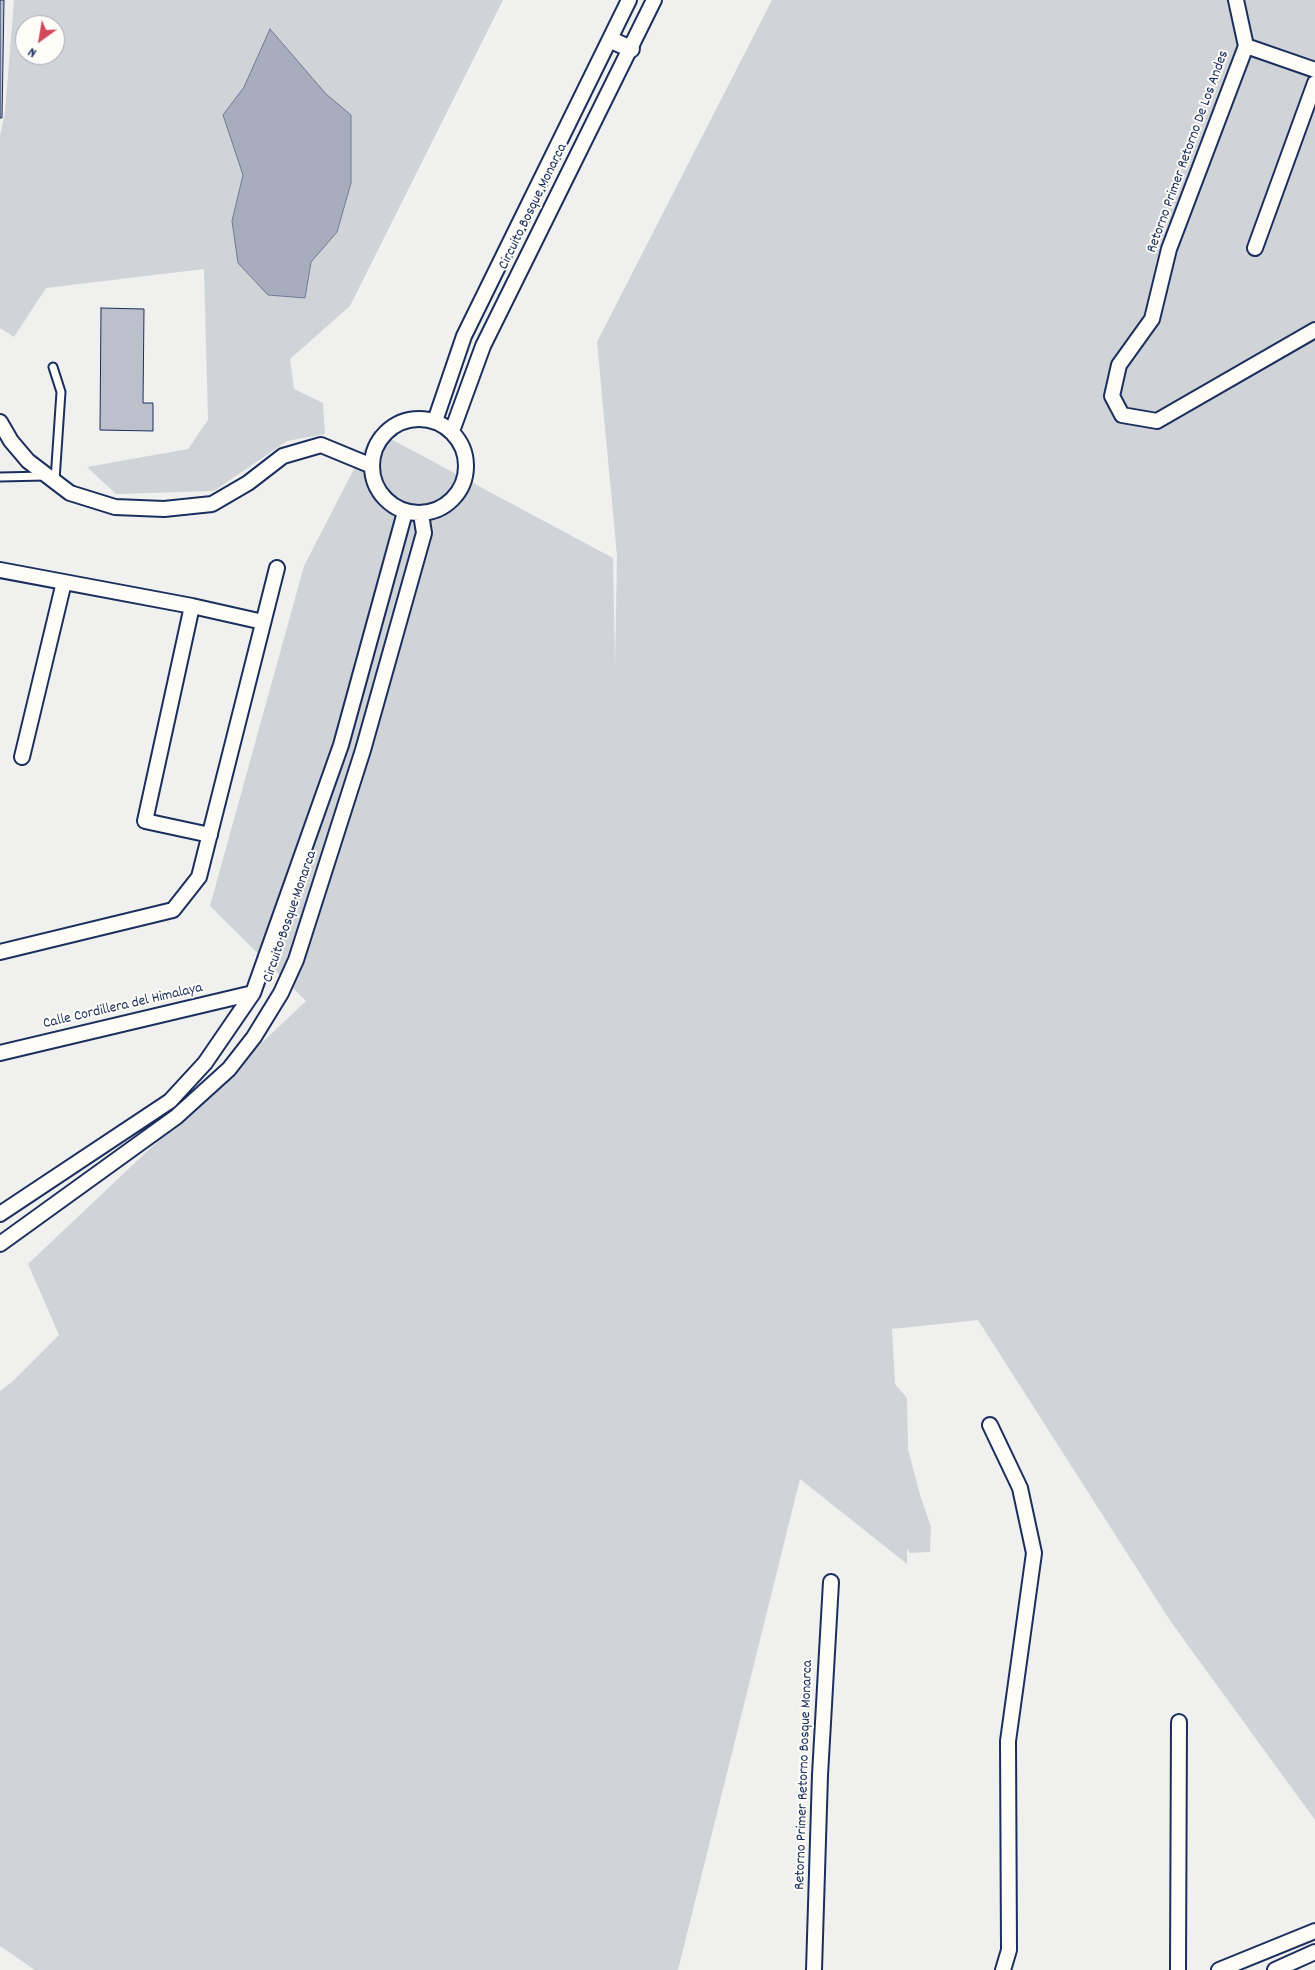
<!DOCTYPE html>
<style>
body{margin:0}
#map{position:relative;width:1315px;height:1970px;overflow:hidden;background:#f0f0ee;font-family:Dekko,sans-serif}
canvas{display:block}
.north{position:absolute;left:15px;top:15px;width:50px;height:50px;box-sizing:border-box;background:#fdfcf7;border:1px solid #a3aaba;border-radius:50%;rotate:212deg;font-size:14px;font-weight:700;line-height:20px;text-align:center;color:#1b2f5e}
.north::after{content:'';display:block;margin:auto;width:18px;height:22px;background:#d1495b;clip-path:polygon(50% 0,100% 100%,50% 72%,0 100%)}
</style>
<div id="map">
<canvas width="1315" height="1970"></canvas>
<div class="north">N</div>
</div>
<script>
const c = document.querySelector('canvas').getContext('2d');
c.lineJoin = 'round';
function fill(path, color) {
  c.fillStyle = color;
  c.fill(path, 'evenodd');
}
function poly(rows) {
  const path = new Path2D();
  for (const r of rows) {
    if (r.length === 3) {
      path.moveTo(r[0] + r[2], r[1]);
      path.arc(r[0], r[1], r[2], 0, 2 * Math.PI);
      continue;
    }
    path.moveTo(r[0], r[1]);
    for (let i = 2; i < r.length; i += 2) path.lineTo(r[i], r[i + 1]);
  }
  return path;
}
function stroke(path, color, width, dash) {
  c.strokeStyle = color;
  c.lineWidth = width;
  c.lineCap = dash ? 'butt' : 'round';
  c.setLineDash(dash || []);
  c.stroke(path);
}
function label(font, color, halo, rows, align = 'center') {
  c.font = font + ' Dekko,sans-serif';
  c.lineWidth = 4;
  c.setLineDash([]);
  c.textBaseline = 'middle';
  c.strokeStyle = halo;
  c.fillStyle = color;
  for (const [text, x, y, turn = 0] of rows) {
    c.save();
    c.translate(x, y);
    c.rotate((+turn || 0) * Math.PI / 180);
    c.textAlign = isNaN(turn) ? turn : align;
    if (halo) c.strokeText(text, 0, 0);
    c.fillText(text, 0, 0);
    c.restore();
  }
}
const green = poly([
 [14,0,503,0,350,306,290,359,294,389,323,403,325,434,287,441,214,491,116,494,87,467,188,449,208,420,204,269,46,288,14,337,0,328,0,136,5,112],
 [25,25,55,25,55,55,25,55],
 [772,0,1315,0,1315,1820,1171,1622,978,1320,892,1329,895,1384,907,1398,908,1449,920,1495,931,1527,930,1552,910,1553,907,1549,907,1564,800,1479,678,1970,35,1970,0,1946,0,1391,13,1381,59,1335,28,1264,306,1001,210,906,304,566,374,430,613,558,615,665,617,556,597,342]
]);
const water = poly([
 [270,29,326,94,351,115,351,183,337,232,311,262,305,298,268,295,238,263,232,221,243,175,223,115,244,87,270,29]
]);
const building = poly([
 [0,0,4,0,2,118,0,118,0,0],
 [101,308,144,309,143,403,153,403,153,431,100,430,101,308]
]);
const service = poly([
 [53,367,61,392,55,480],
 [0,477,45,476]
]);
const minor = poly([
 [1236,0,1246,46,1169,249,1152,319,1119,365,1112,396,1122,415,1157,421,1315,330],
 [1246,46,1315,70],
 [1255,248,1315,83],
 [419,466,47],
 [435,421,464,336,629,0],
 [0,422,11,441,28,461,70,493,115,507,164,509,212,504,248,483,283,456,321,445,372,466],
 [452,431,483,346,654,0],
 [0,570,192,606,263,622],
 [192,606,145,821,210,835],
 [22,757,64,582],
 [0,952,173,910,199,877,277,568],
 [0,1053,253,993],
 [0,1214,170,1101,205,1063,253,993,341,745,405,512],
 [0,1244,176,1117,229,1069,254,1037,281,993,296,960,363,750,424,533,421,514],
 [990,1425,1020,1488,1034,1553,1008,1741,1009,1950,1003,1970],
 [814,1970,820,1775,831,1582],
 [1178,1970,1179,1722],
 [1219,1970,1315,1931],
 [1275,1970,1315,1952]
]);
const tertiary = poly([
 [611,40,631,49]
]);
const streetNames = [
 ["Retorno Primer Retorno De Los Andes",1189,152,-70],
 ["Circuito Bosque Monarca",534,207,-64],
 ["Circuito Bosque Monarca",291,917,-71],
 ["Calle Cordillera del Himalaya",123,1007,-13],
 ["Retorno Primer Retorno Bosque Monarca",805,1775,-88]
];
fill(green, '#d0d3d8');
fill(water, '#a7adbd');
stroke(water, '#6f7b97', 1);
fill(building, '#bbc0ca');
stroke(building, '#1b2f5e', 1);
stroke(service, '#1b2f5e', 11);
stroke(minor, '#1b2f5e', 18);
stroke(tertiary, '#1b2f5e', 20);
stroke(service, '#fdfcf7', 7);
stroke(minor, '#fdfcf7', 14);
stroke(tertiary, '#fdfcf7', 16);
label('15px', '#1b2f5e', '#fdfcf7', streetNames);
</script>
